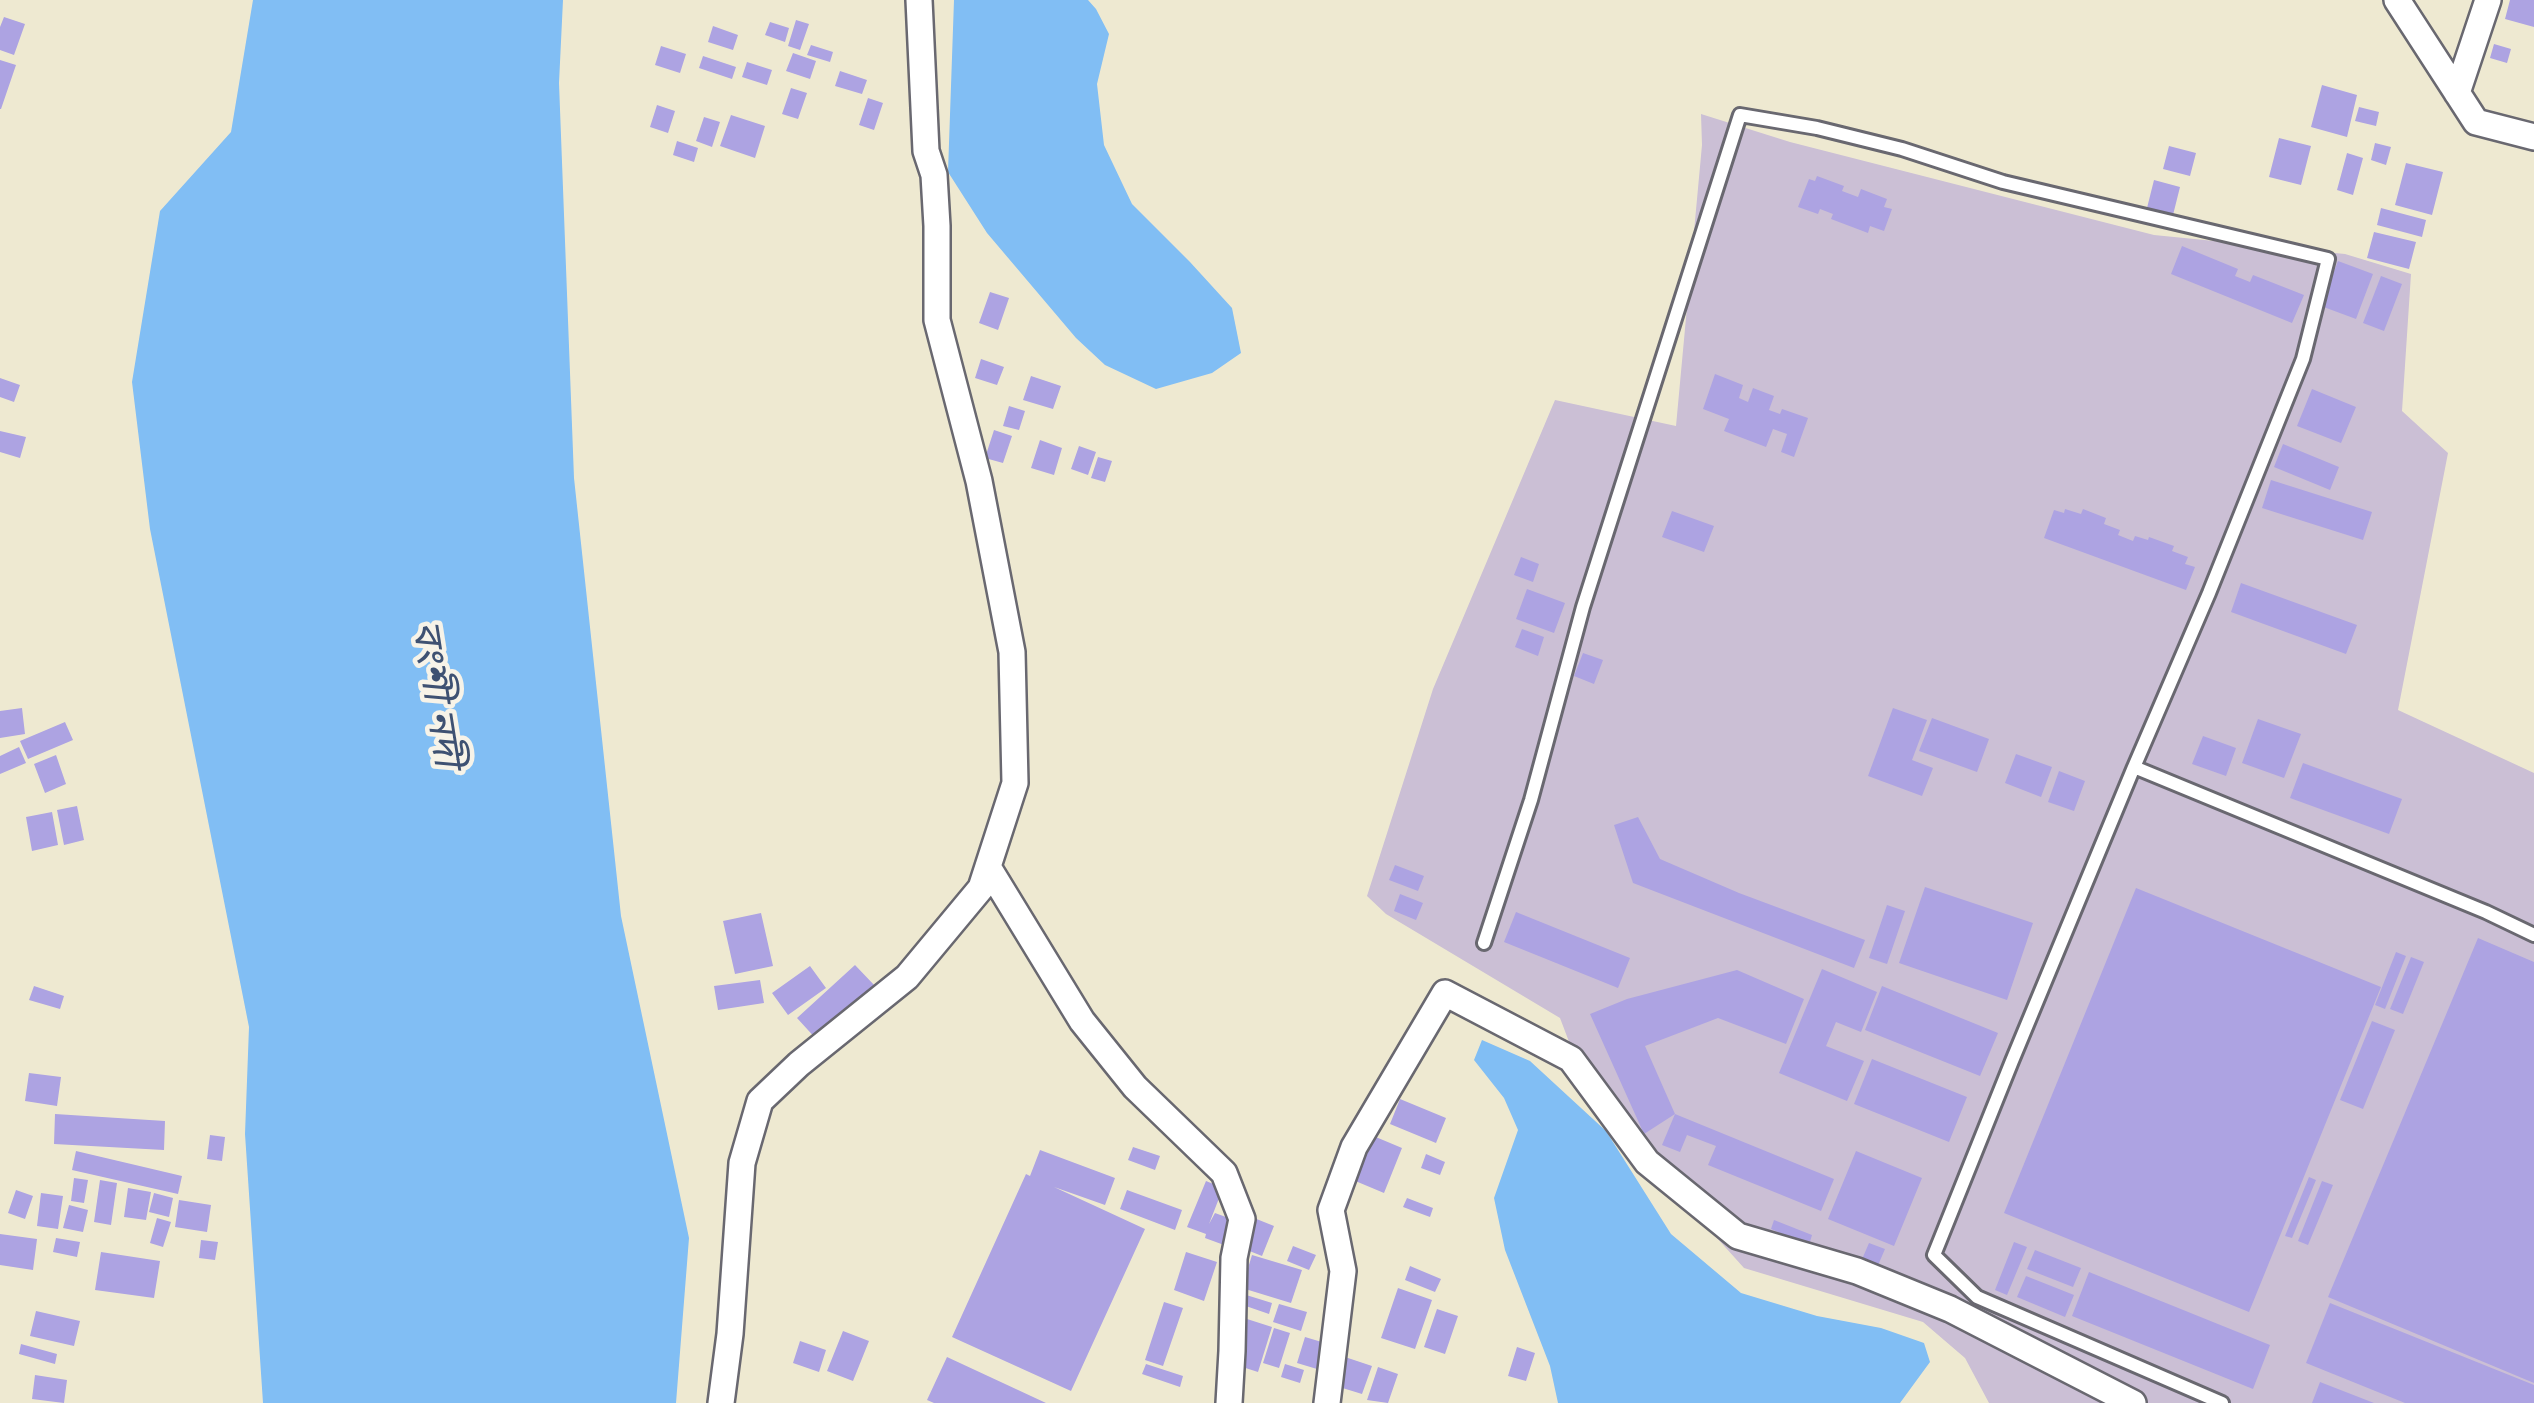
<!DOCTYPE html>
<meta charset="utf-8">
<style>
body{margin:0}
canvas{display:block;background:#eee9d1}
</style>
<canvas width="2534" height="1403"></canvas>
<script>
const c = document.querySelector('canvas').getContext('2d');
c.lineJoin = 'round';
function fill(path, color) {
  c.fillStyle = color;
  c.fill(path, 'evenodd');
}
function poly(rows) {
  const path = new Path2D();
  for (const r of rows) {
    path.moveTo(r[0], r[1]);
    for (let i = 2; i < r.length; i += 2) path.lineTo(r[i], r[i + 1]);
  }
  return path;
}
function stroke(path, color, width, dash) {
  c.strokeStyle = color;
  c.lineWidth = width;
  c.lineCap = dash ? 'butt' : 'round';
  c.setLineDash(dash || []);
  c.stroke(path);
}
function label(font, color, halo, rows, align = 'center') {
  c.font = font + ' Sriracha,"Noto Sans Bengali",sans-serif';
  c.lineWidth = 9;
  c.setLineDash([]);
  c.textBaseline = 'middle';
  c.strokeStyle = halo;
  c.fillStyle = color;
  for (const [text, x, y, turn = 0] of rows) {
    c.save();
    c.translate(x, y);
    c.rotate((+turn || 0) * Math.PI / 180);
    c.textAlign = isNaN(turn) ? turn : align;
    if (halo) c.strokeText(text, 0, 0);
    c.fillText(text, 0, 0);
    c.restore();
  }
}
const industrial = poly([
 [1701,114,1790,142,2154,235,2345,254,2411,274,2402,411,2448,453,2398,710,2534,773,2534,1403,1989,1403,1965,1358,1923,1322,1744,1268,1590,1097,1560,1018,1386,914,1367,896,1433,689,1555,400,1676,426,1702,145]
]);
const water = poly([
 [253,0,563,0,559,83,574,478,621,916,689,1238,676,1403,263,1403,245,1134,249,1027,150,529,132,382,160,211,231,132],
 [954,0,1088,0,1096,9,1109,34,1097,84,1104,145,1132,204,1190,262,1232,308,1241,353,1212,373,1156,389,1105,365,1076,338,987,233,948,172],
 [1482,1040,1530,1061,1606,1131,1671,1234,1741,1293,1817,1316,1881,1328,1924,1343,1930,1362,1900,1403,1558,1403,1550,1366,1505,1250,1494,1198,1518,1130,1504,1098,1474,1060]
]);
const building = poly([
 [2510,0,2534,0,2534,27,2505,19],
 [4,17,25,24,14,55,0,50,0,27],
 [796,20,809,24,800,50,788,46],
 [770,22,789,28,785,42,765,35],
 [713,26,738,35,733,50,708,42],
 [2494,44,2511,49,2507,63,2490,58],
 [811,45,833,52,830,62,807,55],
 [661,46,686,54,680,73,655,65],
 [793,53,816,61,810,79,786,71],
 [703,56,736,67,732,79,699,68],
 [0,60,16,65,1,109,0,109],
 [747,62,772,70,767,85,742,77],
 [840,71,867,80,862,94,835,86],
 [2322,85,2357,95,2347,137,2311,127],
 [791,88,807,93,798,119,782,114],
 [868,98,883,103,874,130,859,125],
 [657,105,675,111,668,133,650,127],
 [2359,107,2379,112,2376,126,2355,121],
 [731,115,765,126,755,158,720,146],
 [704,117,720,122,712,147,696,141],
 [2279,138,2311,146,2301,185,2269,177],
 [677,141,698,148,694,162,673,155],
 [2375,143,2391,147,2386,165,2371,160],
 [2169,146,2196,153,2190,176,2163,169],
 [2347,153,2363,158,2353,195,2337,190],
 [2406,163,2443,172,2432,215,2395,205],
 [1817,176,1844,186,1842,191,1858,197,1861,189,1887,199,1884,207,1892,209,1884,231,1870,226,1868,233,1831,219,1833,214,1820,209,1818,214,1798,207,1809,179,1815,181],
 [2154,180,2180,187,2173,215,2147,208],
 [2381,208,2426,220,2422,237,2377,225],
 [2374,232,2416,242,2409,269,2367,258],
 [2182,246,2238,269,2235,276,2250,282,2253,275,2304,295,2292,323,2171,274],
 [2338,261,2373,274,2356,319,2321,306],
 [2381,276,2402,284,2384,331,2363,323],
 [990,292,1009,298,998,330,979,323],
 [981,359,1004,367,997,385,975,378],
 [1715,374,1743,385,1739,398,1748,402,1753,388,1774,396,1769,410,1780,414,1782,409,1808,418,1794,457,1781,452,1787,434,1773,429,1766,447,1724,431,1729,419,1703,409],
 [1031,376,1061,386,1053,409,1023,400],
 [0,378,20,385,14,402,0,397],
 [2312,389,2356,407,2341,443,2297,426],
 [1009,406,1025,411,1019,430,1003,426],
 [994,430,1012,436,1003,463,985,458],
 [0,431,26,437,20,458,0,452],
 [1040,440,1062,448,1054,475,1031,468],
 [2283,444,2339,467,2330,490,2274,467],
 [1079,446,1096,452,1088,475,1071,469],
 [1098,457,1112,461,1105,482,1091,478],
 [2271,480,2372,512,2363,540,2262,508],
 [2065,509,2081,514,2083,509,2106,518,2104,524,2120,530,2118,535,2133,541,2135,536,2148,540,2149,537,2174,546,2172,551,2188,557,2185,564,2195,567,2186,590,2044,538,2054,510,2064,513],
 [1672,511,1714,526,1704,552,1662,537],
 [1521,557,1539,564,1533,582,1514,575],
 [2241,583,2357,625,2346,654,2231,612],
 [1527,589,1565,603,1554,633,1516,619],
 [1522,629,1544,637,1538,656,1515,647],
 [1583,653,1603,660,1594,684,1574,676],
 [22,708,25,734,0,738,0,711],
 [1893,708,1927,720,1912,760,1933,768,1922,796,1868,776],
 [1932,718,1989,739,1977,772,1919,751],
 [2258,719,2301,734,2284,778,2242,763],
 [65,722,73,740,28,759,20,741],
 [2203,736,2236,748,2226,776,2192,764],
 [19,747,26,763,0,774,0,756],
 [2016,754,2052,767,2041,797,2005,783],
 [56,755,66,784,45,793,34,764],
 [2303,763,2402,799,2389,834,2290,798],
 [2059,771,2085,781,2074,811,2048,802],
 [77,806,84,840,64,845,57,810],
 [52,812,58,845,32,851,26,817],
 [1638,817,1660,859,1739,893,1865,940,1854,968,1633,883,1614,825],
 [1395,865,1424,876,1418,891,1389,880],
 [1925,887,2033,923,2007,1000,1899,963],
 [2136,888,2381,987,2249,1312,2004,1213],
 [1400,894,1423,903,1416,920,1394,911],
 [1887,905,1905,911,1887,964,1869,958],
 [1516,912,1630,958,1618,988,1504,942],
 [761,913,773,966,735,974,723,921],
 [2478,938,2534,962,2534,1383,2328,1297],
 [2396,952,2406,956,2385,1009,2375,1005],
 [2411,957,2424,962,2403,1014,2390,1009],
 [855,965,876,987,818,1041,797,1018],
 [810,966,826,988,788,1015,772,993],
 [1822,969,1877,992,1861,1032,1836,1022,1826,1046,1864,1061,1847,1101,1779,1073],
 [1737,970,1804,999,1786,1044,1718,1018,1645,1046,1675,1114,1644,1134,1590,1014,1627,999],
 [760,980,764,1003,718,1010,714,986],
 [34,986,64,996,60,1009,29,1000],
 [1882,986,1998,1033,1980,1076,1865,1030],
 [2372,1021,2395,1030,2363,1109,2340,1100],
 [1872,1059,1967,1097,1949,1142,1854,1104],
 [29,1073,61,1077,57,1106,25,1101],
 [1400,1099,1446,1118,1436,1143,1390,1124],
 [55,1114,165,1121,164,1150,54,1144],
 [1675,1114,1834,1179,1821,1211,1708,1165,1716,1146,1687,1135,1680,1152,1662,1145],
 [210,1135,225,1137,222,1161,207,1159],
 [1371,1135,1402,1148,1384,1193,1353,1180],
 [1133,1147,1160,1156,1155,1170,1128,1160],
 [1040,1150,1115,1178,1105,1205,1054,1187,1145,1229,1071,1391,952,1337,1026,1174,1030,1176],
 [76,1151,182,1176,178,1194,72,1170],
 [1856,1151,1922,1178,1894,1246,1828,1219],
 [1426,1154,1445,1162,1440,1175,1421,1168],
 [2309,1177,2316,1180,2292,1238,2285,1236],
 [74,1178,88,1180,84,1203,71,1201],
 [100,1180,117,1183,111,1225,94,1222],
 [1206,1181,1223,1188,1209,1224,1215,1213,1234,1220,1224,1245,1205,1238,1206,1234,1187,1227],
 [2322,1181,2333,1185,2308,1245,2298,1241],
 [128,1188,151,1192,146,1220,124,1217],
 [16,1190,33,1196,25,1219,8,1213],
 [1127,1190,1182,1210,1175,1230,1120,1209],
 [41,1193,63,1196,58,1229,37,1226],
 [154,1193,173,1198,169,1217,149,1212],
 [1407,1198,1433,1208,1430,1217,1403,1207],
 [179,1200,211,1205,207,1232,175,1227],
 [69,1205,88,1210,83,1232,63,1228],
 [157,1218,171,1222,163,1247,150,1243],
 [1254,1218,1274,1226,1262,1256,1242,1248],
 [1774,1220,1812,1235,1809,1245,1771,1229],
 [0,1234,37,1239,33,1270,0,1265],
 [56,1238,80,1242,77,1257,53,1252],
 [201,1240,218,1242,215,1260,199,1258],
 [2014,1242,2027,1247,2007,1295,1995,1290],
 [1869,1243,1885,1249,1876,1270,1860,1264],
 [1293,1246,1316,1255,1309,1270,1287,1261],
 [2035,1250,2081,1268,2073,1287,2027,1269],
 [101,1252,160,1261,154,1298,95,1290],
 [1186,1252,1217,1262,1204,1301,1174,1290],
 [1252,1255,1302,1270,1291,1303,1242,1288],
 [1410,1266,1441,1279,1435,1292,1405,1280],
 [2089,1272,2270,1345,2253,1389,2072,1316],
 [2026,1276,2074,1295,2065,1317,2017,1297],
 [1398,1288,1432,1300,1415,1349,1381,1338],
 [1243,1294,1272,1303,1269,1314,1240,1304],
 [1164,1302,1183,1308,1163,1366,1145,1360],
 [2330,1303,2534,1385,2534,1403,2405,1403,2306,1363],
 [1279,1304,1307,1312,1301,1331,1273,1322],
 [1437,1309,1458,1316,1445,1354,1424,1347],
 [36,1311,80,1321,74,1346,30,1336],
 [1247,1319,1272,1327,1258,1372,1233,1364],
 [1274,1328,1290,1333,1279,1368,1263,1363],
 [843,1331,869,1341,853,1381,827,1371],
 [1305,1337,1325,1343,1317,1369,1297,1363],
 [800,1341,826,1350,819,1372,793,1363],
 [21,1344,57,1354,55,1364,19,1354],
 [1517,1347,1535,1353,1526,1381,1508,1376],
 [947,1357,1046,1403,934,1403,927,1400],
 [1345,1357,1372,1366,1362,1394,1336,1386],
 [1146,1364,1183,1376,1180,1387,1142,1374],
 [1285,1364,1304,1370,1300,1383,1281,1377],
 [1378,1367,1398,1374,1388,1403,1367,1400],
 [35,1375,67,1380,64,1403,32,1399],
 [2320,1382,2374,1403,2312,1403]
]);
const lane = poly([
 [2134,767,2012,1061,1934,1255,1977,1297,2222,1403],
 [1484,943,1531,800,1583,607,1740,115,1817,128,1902,149,2003,182,2328,259,2303,359,2209,593,2134,767,2486,912,2534,935]
]);
const street = poly([
 [2397,0,2476,122,2534,137],
 [2457,93,2488,0],
 [988,867,1082,1021,1135,1087,1224,1173,1242,1219,1234,1258,1232,1351,1229,1403],
 [721,1403,730,1334,742,1163,760,1101,799,1064,907,977,981,888,1015,783,1012,652,979,481,937,320,937,226,934,175,926,151,919,0],
 [1327,1403,1343,1271,1331,1210,1354,1147,1445,993,1571,1059,1647,1162,1738,1236,1857,1271,1950,1309,2133,1403]
]);
const waterNames = [
 ["বংশী নদী",434,694,81]
];
fill(industrial, '#cbbfd5');
fill(water, '#81bef4');
fill(building, '#ada3e2');
stroke(lane, '#696870', 18);
stroke(street, '#696870', 30);
stroke(lane, '#fff', 12);
stroke(street, '#fff', 25);
label('italic 40px', '#3e5172', '#f7f3e8', waterNames);
</script>
